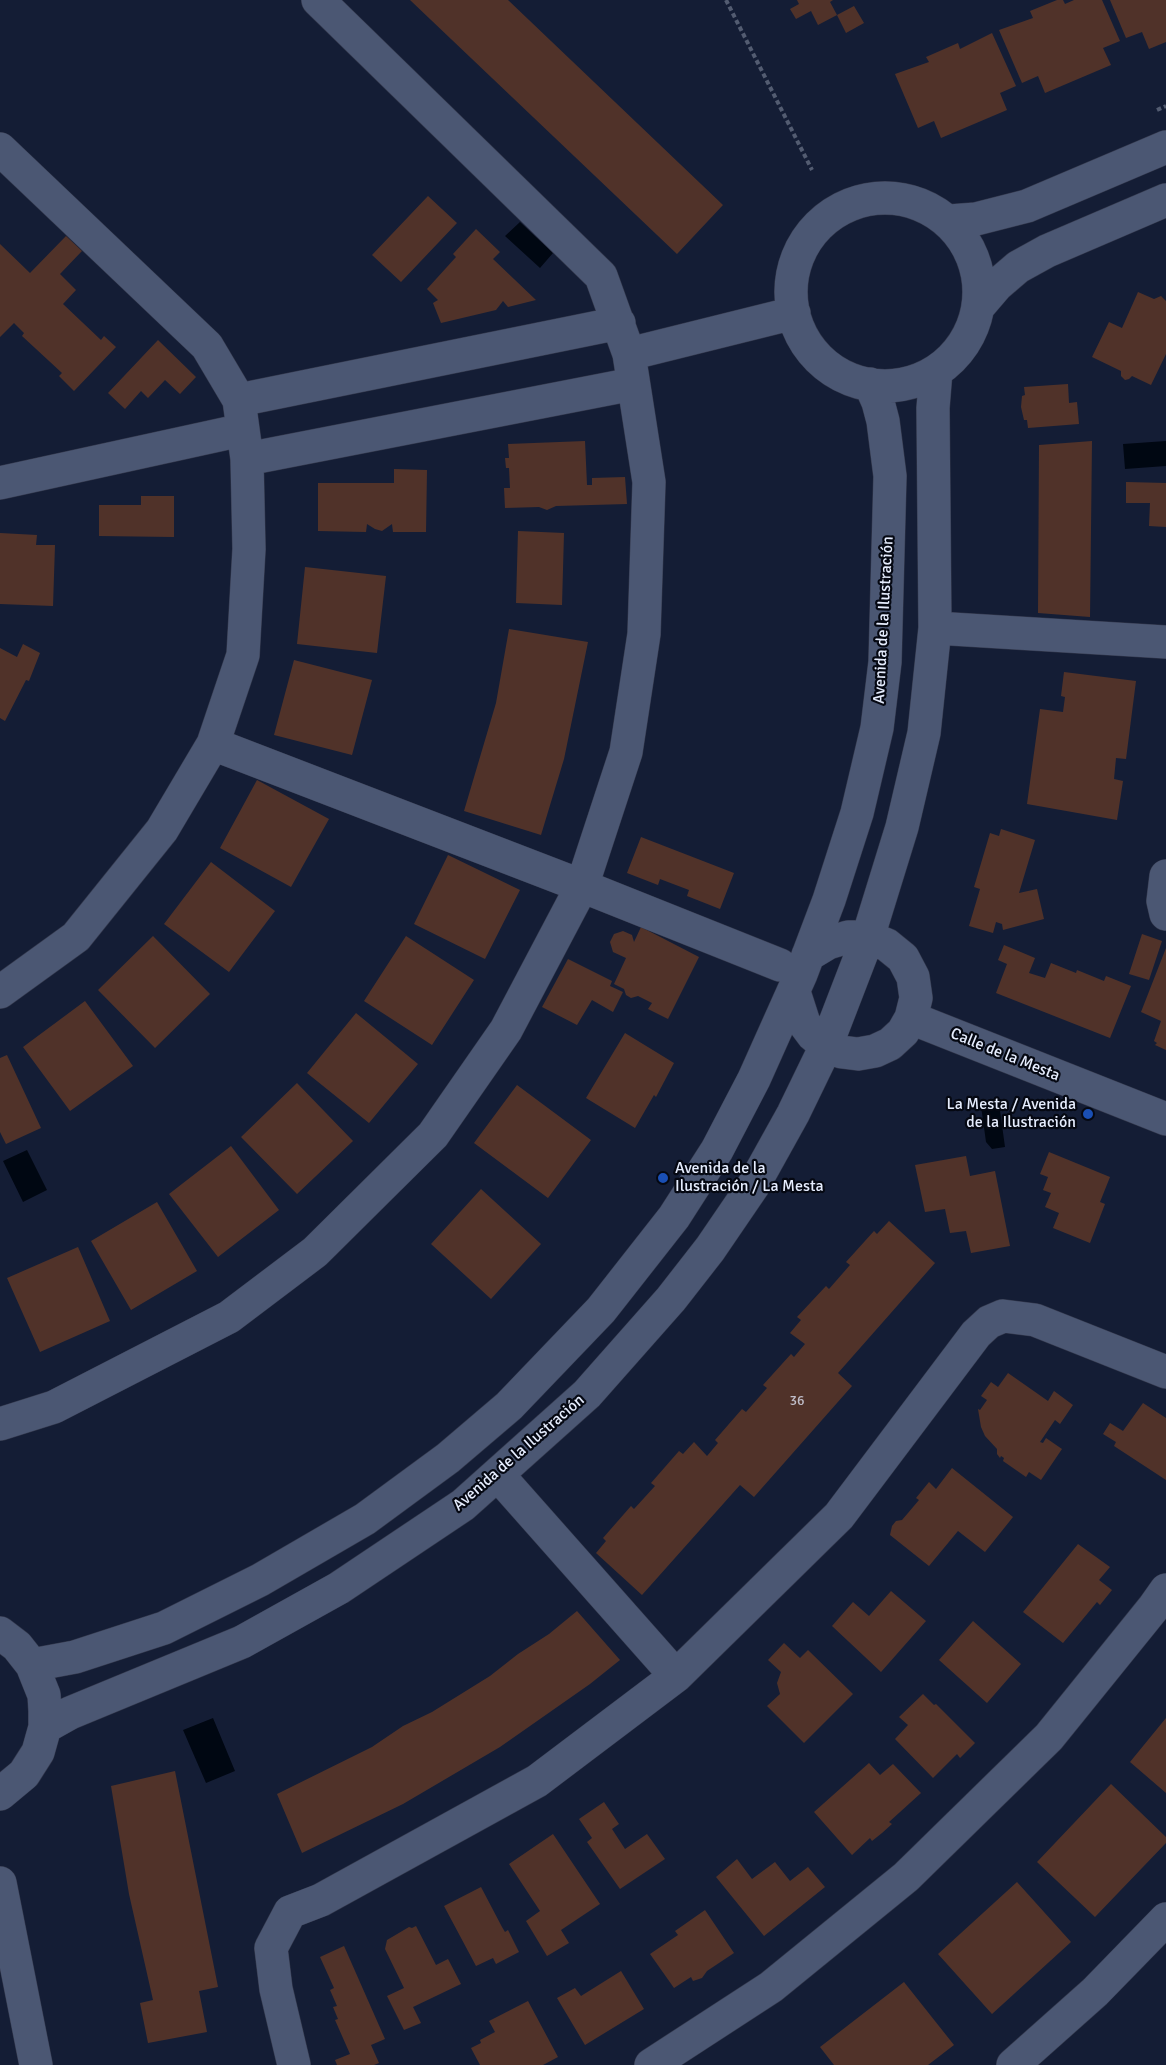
<!DOCTYPE html>
<meta charset="utf-8">
<style>
body{margin:0}
canvas{display:block;background:#141d35}
</style>
<canvas width="1166" height="2065"></canvas>
<script>
const c = document.querySelector('canvas').getContext('2d');
c.lineJoin = 'round';
function fill(path, color) {
  c.fillStyle = color;
  c.fill(path, 'evenodd');
}
function poly(rows) {
  const path = new Path2D();
  for (const r of rows) {
    if (r.length === 3) {
      path.moveTo(r[0] + r[2], r[1]);
      path.arc(r[0], r[1], r[2], 0, 2 * Math.PI);
      continue;
    }
    path.moveTo(r[0], r[1]);
    for (let i = 2; i < r.length; i += 2) path.lineTo(r[i], r[i + 1]);
  }
  return path;
}
function stroke(path, color, width, dash) {
  c.strokeStyle = color;
  c.lineWidth = width;
  c.lineCap = dash ? 'butt' : 'round';
  c.setLineDash(dash || []);
  c.stroke(path);
}
function label(font, color, halo, rows, align = 'center') {
  c.font = font + ' Signika,sans-serif';
  c.lineWidth = 4.5;
  c.setLineDash([]);
  c.textBaseline = 'middle';
  c.strokeStyle = halo;
  c.fillStyle = color;
  for (const [text, x, y, turn = 0] of rows) {
    c.save();
    c.translate(x, y);
    c.rotate((+turn || 0) * Math.PI / 180);
    c.textAlign = isNaN(turn) ? turn : align;
    if (halo) c.strokeText(text, 0, 0);
    c.fillText(text, 0, 0);
    c.restore();
  }
}
const water = poly([
 [520,222,553,253,540,268,505,236],
 [1166,441,1166,466,1125,469,1123,444],
 [999,1103,1005,1147,992,1149,986,1142,981,1106],
 [27,1150,47,1190,23,1202,3,1161],
 [213,1718,235,1771,206,1783,183,1730]
]);
const building = poly([
 [410,0,508,0,723,205,677,254],
 [797,0,833,0,830,2,837,15,818,25,811,11,796,19,790,9,799,4],
 [1057,0,1063,0,1065,4,1074,0,1102,0,1120,41,1103,48,1111,65,1045,93,1038,76,1022,83,999,30,1033,18,1030,11],
 [1110,0,1166,0,1166,42,1149,49,1142,32,1126,38],
 [854,6,864,23,846,33,837,15],
 [992,33,1016,86,1000,93,1007,110,941,138,934,121,918,128,895,74,929,62,926,57,958,43,960,49],
 [428,196,457,223,401,282,372,255],
 [476,229,500,252,493,259,536,300,508,307,503,301,496,310,441,323,433,303,438,300,427,289,456,257,453,254],
 [66,236,82,251,60,274,76,290,63,304,101,340,104,336,116,347,74,391,59,376,62,373,22,336,24,333,14,323,0,337,0,244,30,273],
 [1138,292,1154,299,1161,296,1166,301,1166,354,1151,385,1132,376,1129,379,1125,380,1121,376,1121,371,1092,357,1109,322,1122,328],
 [158,340,196,377,180,394,165,380,148,398,141,391,125,409,108,393],
 [1068,384,1069,403,1077,402,1079,424,1028,428,1027,420,1024,420,1021,407,1022,396,1025,395,1024,387],
 [585,441,587,485,592,485,592,478,625,477,627,504,556,506,547,510,539,507,505,508,504,488,510,488,509,468,506,468,505,458,509,458,508,444],
 [1092,441,1090,617,1038,613,1039,445],
 [394,469,427,470,426,532,393,532,392,524,382,531,375,529,367,524,366,532,318,531,318,483,394,483],
 [1126,482,1166,483,1166,527,1149,526,1150,503,1126,503],
 [141,496,174,496,174,537,99,536,99,505,141,505],
 [518,531,564,533,562,605,516,603],
 [0,533,37,535,36,545,55,545,53,606,0,604],
 [305,567,386,576,377,653,297,644],
 [509,629,588,642,564,759,541,835,464,811,496,703],
 [23,644,40,653,29,681,26,680,5,721,0,718,0,648,17,657],
 [294,660,372,680,352,755,274,735],
 [1064,672,1136,681,1126,759,1116,758,1114,779,1123,781,1117,820,1027,804,1040,709,1063,712,1065,697,1061,696],
 [257,780,329,819,291,887,220,848],
 [1001,829,1035,840,1019,893,1037,889,1044,919,1003,930,1002,924,996,922,993,933,969,926,980,889,974,887,990,833,999,836],
 [641,837,734,873,720,909,687,896,689,890,660,879,658,885,627,873],
 [448,855,520,890,485,959,414,924],
 [211,862,275,911,229,972,164,924],
 [641,927,699,957,668,1019,648,1009,652,1003,638,996,631,998,626,995,624,989,614,984,626,958,613,952,610,942,614,934,623,931,632,935,634,942],
 [1142,934,1162,941,1149,980,1129,974],
 [153,936,210,994,155,1048,98,990],
 [406,936,474,980,432,1045,364,1001],
 [1004,945,1035,958,1029,973,1045,978,1051,963,1076,973,1077,970,1104,981,1106,976,1131,986,1110,1038,996,993,1007,964,998,960],
 [1166,948,1166,1050,1155,1045,1157,1043,1154,1041,1161,1021,1141,1012],
 [568,959,612,981,610,986,623,992,613,1012,592,1000,577,1025,542,1007],
 [85,1001,133,1066,70,1111,23,1047],
 [356,1013,418,1064,369,1123,307,1073],
 [625,1033,674,1063,656,1097,654,1095,635,1128,586,1098],
 [7,1055,41,1128,6,1144,0,1132,0,1058],
 [297,1083,353,1141,297,1194,241,1137],
 [517,1085,591,1140,548,1198,474,1143],
 [231,1146,279,1210,218,1257,169,1194],
 [1049,1152,1110,1177,1100,1202,1105,1204,1090,1243,1053,1228,1059,1213,1045,1207,1051,1193,1043,1190,1048,1177,1040,1174],
 [966,1156,970,1176,995,1171,1010,1246,971,1253,966,1231,950,1233,945,1209,925,1212,915,1165],
 [481,1189,541,1244,491,1299,431,1244],
 [157,1202,197,1271,131,1310,91,1241],
 [889,1221,935,1263,838,1373,852,1386,754,1497,740,1485,642,1595,596,1553,606,1541,603,1538,631,1506,634,1509,655,1486,651,1483,679,1451,683,1454,694,1442,707,1456,718,1443,715,1440,742,1409,746,1412,767,1388,763,1385,791,1354,794,1357,805,1344,790,1333,801,1320,797,1317,826,1286,829,1289,850,1265,846,1262,874,1231,877,1234],
 [78,1247,110,1321,40,1352,7,1278],
 [1008,1373,1048,1401,1054,1391,1073,1405,1060,1424,1055,1420,1040,1442,1043,1443,1046,1438,1062,1449,1041,1480,1029,1472,1026,1477,1003,1461,1004,1458,1001,1456,1000,1458,997,1454,997,1449,985,1436,981,1427,978,1409,980,1410,987,1400,981,1396,991,1382,998,1387],
 [1143,1403,1166,1418,1166,1480,1114,1446,1116,1442,1103,1434,1110,1423,1123,1431],
 [952,1468,1013,1517,985,1552,958,1531,929,1566,890,1535,892,1526,896,1521,902,1520,908,1513,919,1500,916,1498,929,1482,936,1489],
 [1078,1544,1110,1567,1099,1580,1112,1590,1100,1605,1097,1602,1063,1643,1023,1612],
 [891,1591,926,1621,881,1672,832,1626,853,1602,869,1616],
 [577,1611,620,1660,590,1684,500,1747,403,1804,302,1853,277,1794,372,1747,403,1726,432,1712,490,1676,518,1654,549,1634],
 [973,1621,1021,1664,987,1703,939,1660],
 [784,1643,800,1658,808,1650,853,1694,804,1743,767,1706,780,1694,777,1683,781,1672,768,1660],
 [923,1694,934,1705,936,1704,975,1743,960,1758,957,1754,933,1778,895,1739,908,1725,899,1717],
 [1166,1718,1166,1793,1130,1762],
 [869,1763,880,1775,893,1764,921,1793,889,1822,892,1824,882,1833,872,1841,870,1838,852,1855,814,1812],
 [175,1771,218,1987,199,1991,207,2032,148,2043,140,2003,153,2000,129,1894,111,1786],
 [1111,1784,1166,1837,1166,1843,1095,1917,1037,1862],
 [604,1802,619,1824,612,1829,625,1849,647,1834,665,1859,620,1889,587,1842,592,1838,579,1819],
 [553,1834,600,1904,561,1930,569,1943,547,1956,526,1921,540,1911,509,1864],
 [737,1859,752,1879,775,1862,790,1881,808,1867,825,1887,764,1936,716,1877],
 [1017,1882,1071,1942,992,2014,938,1954],
 [481,1887,502,1927,505,1932,508,1930,519,1952,496,1964,493,1958,476,1966,444,1906],
 [705,1910,734,1953,707,1971,702,1978,693,1981,691,1977,674,1988,650,1954,678,1935,675,1931],
 [416,1926,436,1965,448,1959,461,1984,413,2007,421,2023,404,2030,387,1996,404,1988,385,1949,387,1940,409,1927,412,1928],
 [344,1946,385,2039,371,2045,379,2063,374,2065,337,2065,335,2060,350,2054,335,2020,338,2019,333,2007,337,2006,330,1990,334,1988,320,1957],
 [621,1971,644,2009,585,2045,557,1998,575,1988,581,1996],
 [904,1982,954,2045,928,2065,834,2065,820,2047],
 [528,2001,558,2057,543,2065,480,2065,471,2048,481,2043,480,2040,495,2032,489,2021]
]);
const path = poly([
 [726,0,812,170],
 [1157,110,1166,106]
]);
const minor = poly([
 [0,149,207,346,239,400,247,459,249,549,243,655,213,744,162,830,76,937,0,992],
 [885,292,94],
 [949,221,976,219,1027,206,1166,147],
 [979,306,997,285,1018,267,1047,251,1166,200],
 [629,354,794,313],
 [239,400,619,323],
 [247,459,633,384],
 [0,483,242,430],
 [935,628,1166,642],
 [213,744,582,886,780,965],
 [1166,876,1163,901,1166,914],
 [794,992,804,1023,813,1035,826,1046,842,1052,858,1054,875,1051,890,1044,903,1032,911,1018,916,998,913,977,903,958,887,945,868,937,848,937,828,943,808,955],
 [911,1018,1166,1119],
 [0,1424,54,1407,229,1317,315,1252,433,1135,506,1030,582,886,626,752,644,634,649,482,629,354,601,276,318,0],
 [498,1475,676,1676],
 [0,1633,17,1646,32,1665,44,1695,45,1711,45,1727,38,1752,24,1774,0,1794],
 [32,1665,75,1657,164,1628,260,1580,365,1519,448,1458,509,1406,601,1310,674,1217,717,1150,754,1079,801,974,829,900,857,813,877,728,885,662,890,476,883,421,878,402,870,384],
 [45,1727,70,1713,242,1642,339,1588,463,1505,587,1394,671,1299,710,1249,753,1186,793,1114,826,1046,868,937,902,827,924,733,935,628,933,408,936,371],
 [0,1883,36,2065],
 [294,2065,276,1989,271,1948,290,1912,321,1900,537,1781,676,1676,839,1516,976,1334,989,1322,1003,1316,1035,1320,1166,1372],
 [651,2065,771,1987,906,1877,1049,1737,1154,1607,1166,1590],
 [1013,2065,1095,1992,1166,1919]
]);
const markers = [
 [1088,1114,6,"#1a4fb4"],
 [663,1178,6,"#1a4fb4"]
];
const numberNames = [
 ["36",797,1401]
];
const streetNames = [
 ["Avenida de la Ilustración",884,620,-87],
 ["Calle de la Mesta",1005,1055,22],
 ["Avenida de la Ilustración",519,1453,-41]
];
const poiNames = [
 ["La Mesta / Avenida",1076,1105],
 ["de la Ilustración",1076,1123],
 ["Avenida de la",675,1169,"left"],
 ["Ilustración / La Mesta",675,1187,"left"]
];
fill(water, '#000712');
fill(building, '#503229');
stroke(minor, '#34394d', 34);
stroke(path, '#535c71', 4, [4.5, 3]);
stroke(minor, '#4b5773', 33);
for (const [x, y, r, color] of markers) {
  const dot = new Path2D();
  dot.arc(x, y, r, 0, 2 * Math.PI);
  c.fillStyle = color;
  c.fill(dot);
  stroke(dot, '#050812', 2);
}
label('14px', '#c0bec9', null, numberNames);
label('16px', '#e6edfe', '#050812', streetNames);
label('16px', '#e6edfe', '#050812', poiNames, 'right');
</script>
